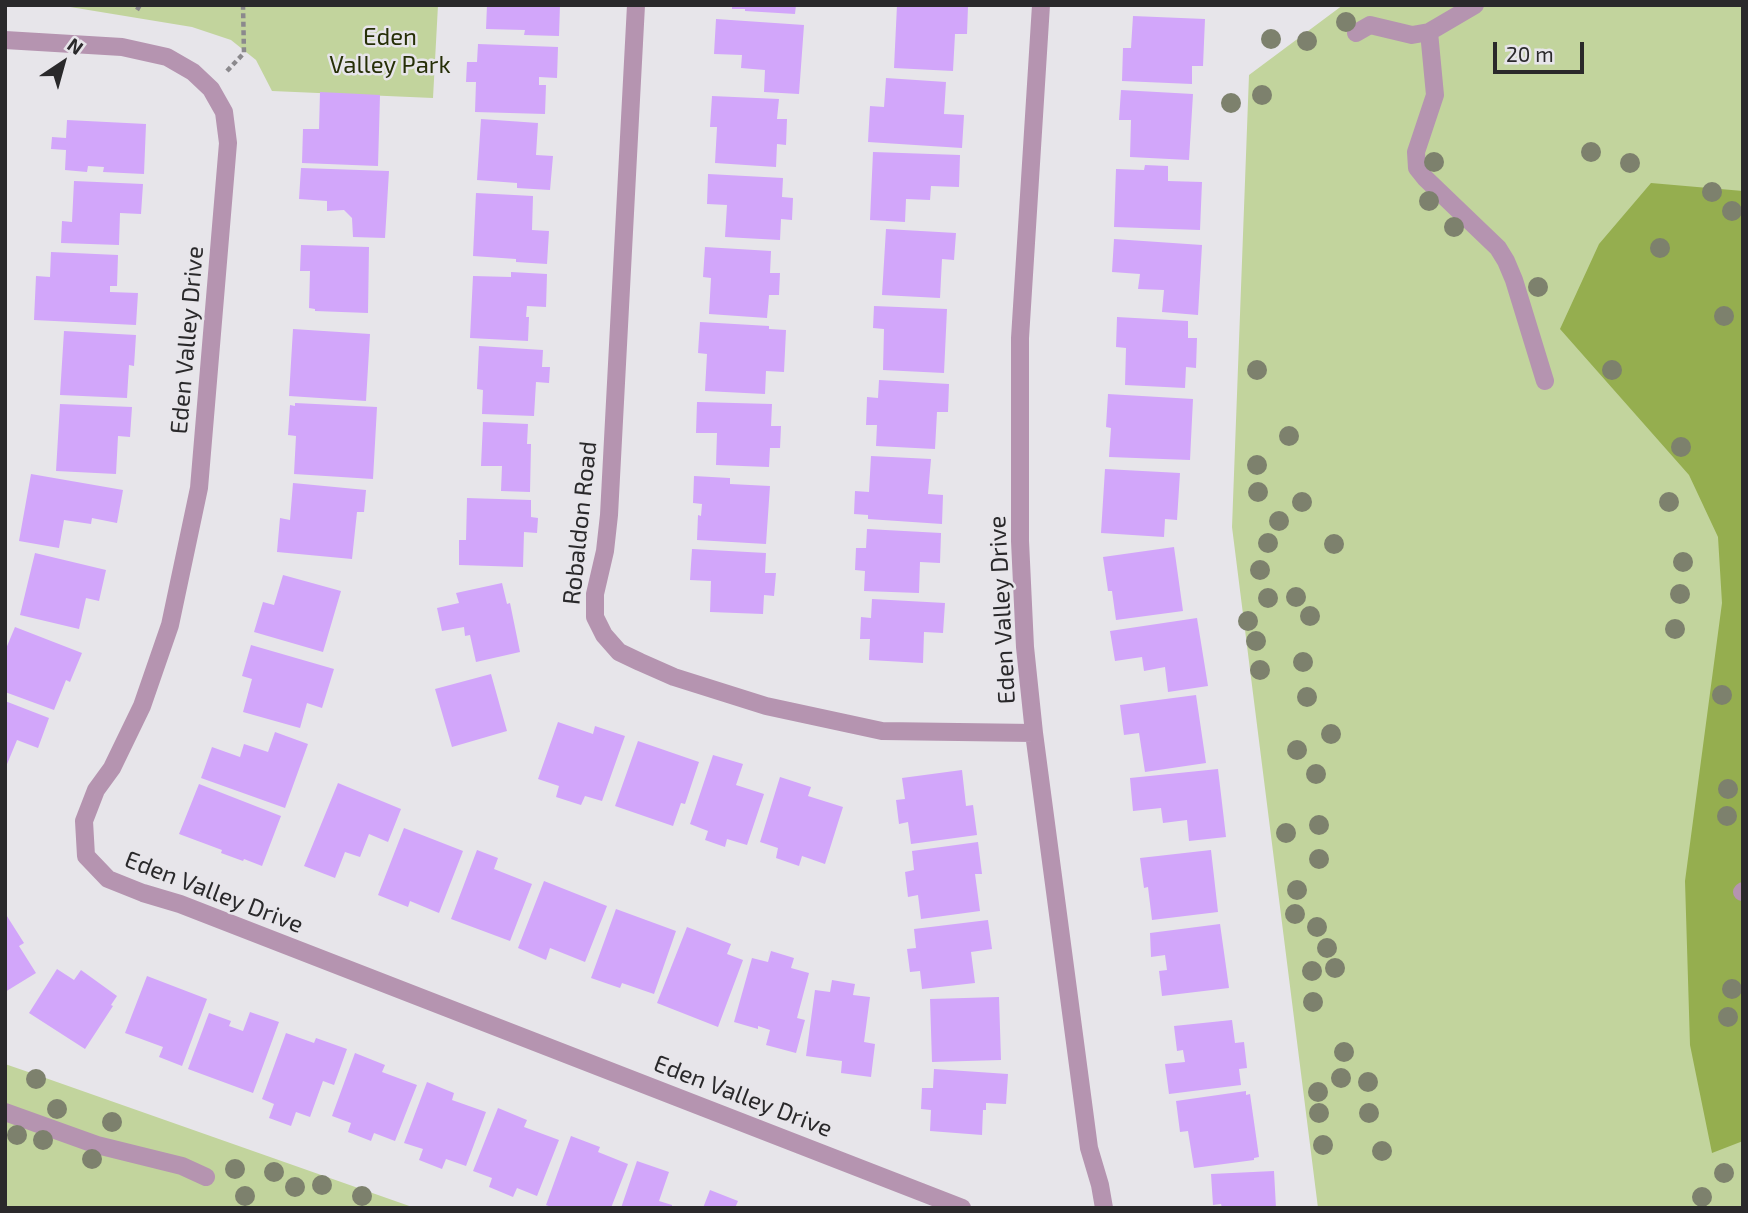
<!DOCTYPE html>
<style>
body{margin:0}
#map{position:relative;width:1748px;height:1213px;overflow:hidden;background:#e7e5ea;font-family:"Exo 2",sans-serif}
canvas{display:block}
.frame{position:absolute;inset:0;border:7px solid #2a292b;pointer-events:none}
.north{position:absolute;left:28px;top:28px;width:70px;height:70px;-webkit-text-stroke:5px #e7e5ea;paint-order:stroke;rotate:36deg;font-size:19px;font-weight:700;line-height:28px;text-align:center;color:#2a292b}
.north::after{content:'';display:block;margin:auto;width:24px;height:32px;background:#2a292b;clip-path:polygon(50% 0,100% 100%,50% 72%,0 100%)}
.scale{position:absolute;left:1493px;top:42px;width:91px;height:32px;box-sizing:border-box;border:4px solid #2a292b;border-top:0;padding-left:9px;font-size:21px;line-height:24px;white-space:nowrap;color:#2a292b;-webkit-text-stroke:5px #e7e5ea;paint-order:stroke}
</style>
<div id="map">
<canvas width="1748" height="1213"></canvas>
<div class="frame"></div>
<div class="north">N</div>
<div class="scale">20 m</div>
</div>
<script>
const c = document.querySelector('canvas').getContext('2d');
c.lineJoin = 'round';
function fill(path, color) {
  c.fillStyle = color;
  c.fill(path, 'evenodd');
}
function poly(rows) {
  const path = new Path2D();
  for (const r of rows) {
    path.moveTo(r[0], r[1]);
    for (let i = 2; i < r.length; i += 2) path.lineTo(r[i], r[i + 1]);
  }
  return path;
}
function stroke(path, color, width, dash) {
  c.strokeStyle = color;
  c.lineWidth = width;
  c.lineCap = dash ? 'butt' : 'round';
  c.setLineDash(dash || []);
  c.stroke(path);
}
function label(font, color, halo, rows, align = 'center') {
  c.font = font + ' "Exo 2",sans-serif';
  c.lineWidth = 5;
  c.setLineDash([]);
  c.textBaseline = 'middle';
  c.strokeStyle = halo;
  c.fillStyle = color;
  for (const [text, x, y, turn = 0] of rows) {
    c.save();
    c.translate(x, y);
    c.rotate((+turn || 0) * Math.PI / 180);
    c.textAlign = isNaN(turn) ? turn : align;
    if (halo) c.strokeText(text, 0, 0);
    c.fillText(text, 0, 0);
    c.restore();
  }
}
const green = poly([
 [58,5,438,5,433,98,272,91,256,60,231,40,192,27],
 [1343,5,1743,5,1743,1208,1318,1208,1232,527,1249,75],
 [5,1064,37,1075,415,1208,5,1208]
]);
const forest = poly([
 [1651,183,1743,191,1743,1141,1712,1153,1690,1045,1685,881,1722,603,1718,537,1689,475,1560,329,1599,244]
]);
const building = poly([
 [487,5,560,5,559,36,524,35,525,30,486,29],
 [732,5,796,5,795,14,745,11,745,9,732,9],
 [897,5,968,6,967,34,955,34,953,71,894,68],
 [1133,16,1205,19,1203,66,1192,66,1192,84,1122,81,1123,48,1131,48],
 [716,19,804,25,799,94,764,92,765,70,741,68,742,55,714,54],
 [478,44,558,47,557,78,539,77,539,85,546,85,545,114,475,112,476,82,466,82,467,62,477,62],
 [886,78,946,82,944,114,964,115,962,148,868,142,870,106,884,107],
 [1121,90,1193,94,1189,160,1130,157,1131,120,1119,120],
 [320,92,380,95,378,166,302,163,303,129,319,129],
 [712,96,779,99,777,119,787,119,786,145,777,144,776,167,715,163,717,127,710,127],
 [481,119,538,123,536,155,553,156,550,190,517,188,517,183,477,180],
 [67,120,146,124,144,174,103,172,104,167,88,166,87,172,65,170,66,150,51,149,52,137,66,138],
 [873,152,960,155,959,187,931,186,930,200,906,199,905,222,870,220],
 [1145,165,1168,166,1168,181,1202,182,1200,230,1114,227,1116,169,1144,170],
 [301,168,389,171,385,238,353,237,352,218,344,210,327,211,327,201,299,199],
 [708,174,783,178,782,197,793,198,792,220,781,219,780,240,725,237,727,205,707,204],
 [74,181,143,184,141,214,120,213,119,245,61,243,62,221,72,222],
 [476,193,533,196,532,230,549,231,547,264,516,262,516,259,473,256],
 [886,229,956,233,954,260,942,259,940,298,882,295],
 [1114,239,1202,245,1198,315,1162,312,1164,290,1138,289,1140,274,1112,272],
 [301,245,369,247,368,313,315,311,315,309,309,308,310,271,300,271],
 [705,247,771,251,770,273,780,273,779,295,769,295,767,318,709,314,711,278,703,277],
 [51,252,118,255,117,286,110,286,110,292,138,293,136,325,34,320,36,276,50,277],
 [511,272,547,274,546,307,527,306,526,317,529,317,528,341,470,338,473,276,511,277],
 [874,306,947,309,944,373,883,370,884,329,873,328],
 [1117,317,1188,321,1188,338,1197,338,1196,368,1186,367,1185,388,1125,385,1126,348,1116,347],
 [700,322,769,326,769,329,786,330,784,372,766,371,765,394,705,391,707,354,698,353],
 [293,329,370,334,366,401,289,396],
 [64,331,136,335,134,366,129,365,127,398,60,395],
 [479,346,543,350,542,367,550,367,549,383,536,382,534,416,482,414,483,390,477,389],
 [879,380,949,384,948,412,937,412,935,449,876,446,877,425,866,425,867,397,878,398],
 [1108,394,1193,399,1190,460,1109,457,1111,428,1106,427],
 [697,402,772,404,771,426,781,426,780,448,770,448,769,467,716,465,717,433,696,433],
 [295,403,377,407,373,479,294,474,296,436,288,435,290,405,295,406],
 [60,404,132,407,130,437,118,436,116,474,56,471],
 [483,422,528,424,527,444,531,444,530,492,501,491,502,466,481,466],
 [871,456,931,459,928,494,943,495,942,524,868,519,868,515,854,514,855,491,869,492],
 [1105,469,1180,473,1177,520,1165,519,1164,537,1101,533],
 [31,474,123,490,117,523,92,518,91,524,64,520,59,548,19,541],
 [694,476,730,478,730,484,770,486,766,544,697,540,698,515,701,516,702,504,693,503],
 [293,483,366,490,364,512,357,512,352,559,277,552,280,518,290,520],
 [467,498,531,500,531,517,538,518,537,533,524,532,523,567,459,565,459,540,466,540],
 [867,529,941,533,940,563,920,562,919,593,864,591,865,571,855,570,856,548,866,548],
 [1174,547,1183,611,1116,620,1112,591,1108,591,1103,557],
 [692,549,766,553,765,573,776,573,774,596,764,595,763,614,710,612,711,581,690,580],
 [35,553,106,570,99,601,86,598,79,629,20,615],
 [283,575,341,591,323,652,254,632,263,602,274,605],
 [502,583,507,604,510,603,520,652,476,662,470,635,465,636,464,627,442,631,437,608,459,603,456,593],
 [872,599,945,603,943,633,924,632,923,663,869,660,870,639,860,639,861,617,871,618],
 [1197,618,1208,686,1168,692,1165,667,1144,671,1142,657,1115,661,1110,631],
 [15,627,82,653,70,682,66,680,54,710,5,692,5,651],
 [251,645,334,669,322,708,307,703,300,728,243,712,252,679,242,676],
 [491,674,507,731,452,747,435,689],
 [1196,695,1206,763,1145,772,1139,733,1124,735,1120,705],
 [5,701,49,718,38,748,17,740,5,769],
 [558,722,593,734,595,726,625,736,602,801,585,796,581,805,556,797,559,786,538,779],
 [275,732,308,744,285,808,201,778,212,747,240,757,244,744,268,752],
 [638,741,699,762,685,804,681,803,673,826,615,806],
 [713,755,743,764,736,785,764,794,747,845,727,839,725,847,705,840,708,831,690,824],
 [1218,769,1226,837,1189,841,1187,820,1163,823,1161,808,1133,811,1130,778],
 [962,770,966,806,973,805,977,835,911,844,908,822,899,824,896,800,905,799,902,778],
 [780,777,811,787,808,796,843,807,825,864,802,856,799,866,776,858,778,848,760,842],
 [338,783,401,809,388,842,369,834,360,857,345,852,335,878,304,866],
 [199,784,281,816,262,866,244,859,243,861,221,853,222,850,179,834],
 [404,828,463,851,439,913,410,901,408,907,378,895],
 [978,842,982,874,975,874,980,911,921,919,918,895,908,897,905,872,914,870,912,851],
 [477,850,498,858,494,869,532,884,510,941,451,919],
 [1211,850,1218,912,1152,920,1148,887,1144,888,1140,858],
 [544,881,607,906,585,962,550,948,546,960,518,948],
 [616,909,676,931,654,994,622,983,620,988,591,978],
 [5,913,24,943,19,946,36,973,5,992],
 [988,920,992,949,971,952,975,983,922,989,920,971,910,972,907,949,916,948,914,929],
 [1220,924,1229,988,1162,996,1159,971,1167,970,1165,955,1151,957,1150,933],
 [687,927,731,944,727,954,743,960,718,1027,657,1003],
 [771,951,794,958,791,968,809,973,797,1018,805,1020,796,1053,766,1045,770,1030,758,1026,758,1029,734,1022,752,958,768,962],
 [57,969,74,980,81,970,117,996,111,1005,113,1006,85,1049,29,1013],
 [147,976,207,999,182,1066,159,1057,163,1047,125,1033],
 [832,980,855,984,853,995,870,997,864,1042,875,1044,871,1077,841,1073,842,1061,806,1056,815,990,830,992],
 [999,997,1001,1060,932,1062,930,999],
 [250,1012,279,1022,253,1093,188,1069,209,1013,231,1021,229,1026,243,1031],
 [1232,1020,1235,1043,1244,1042,1247,1068,1239,1069,1241,1085,1169,1094,1165,1064,1185,1062,1183,1050,1177,1051,1174,1026],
 [286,1033,314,1043,316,1038,347,1049,334,1085,323,1081,310,1117,296,1112,291,1126,269,1118,274,1104,262,1099],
 [355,1053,385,1065,382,1072,417,1085,395,1141,374,1133,371,1141,348,1132,351,1123,332,1116],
 [934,1069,1008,1074,1006,1104,986,1103,986,1110,983,1110,982,1135,930,1131,931,1110,921,1109,922,1088,933,1088],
 [427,1082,454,1093,452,1100,486,1112,466,1166,446,1159,442,1169,419,1160,423,1149,404,1143],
 [1246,1091,1246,1095,1250,1094,1259,1157,1254,1158,1254,1160,1194,1168,1188,1131,1180,1132,1176,1101],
 [498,1108,527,1120,524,1127,559,1140,537,1196,517,1188,513,1197,489,1187,492,1178,473,1171],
 [571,1136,600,1147,598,1152,628,1164,611,1208,554,1208,546,1205],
 [637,1161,669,1172,659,1201,672,1205,672,1208,621,1208],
 [1274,1171,1276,1208,1222,1208,1221,1204,1213,1205,1211,1174],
 [710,1190,738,1201,735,1208,703,1208]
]);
const path = poly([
 [137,10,140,5],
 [227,71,244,53,243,5]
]);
const minor = poly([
 [636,5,609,515,605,551,595,594,595,617,604,635,619,652,640,662,674,677,766,706,882,731,1034,733],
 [1041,5,1020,338,1020,541,1025,647,1034,733,1089,1148,1100,1185,1104,1208],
 [1429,32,1435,95,1416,152,1417,168,1425,178,1498,248,1506,261,1514,280,1545,381],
 [1356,33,1370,25,1412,35,1429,32,1475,5],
 [5,40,122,47,167,57,193,72,211,89,224,112,228,143,199,488,170,625,142,706,112,768,96,790,84,821,86,856,108,879,143,893,180,904,962,1208],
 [1742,892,1743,891],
 [5,1112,97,1145,182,1166,206,1177]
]);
const trees = [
 [1346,22],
 [1271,39],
 [1307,41],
 [1262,95],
 [1231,103],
 [1591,152],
 [1434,162],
 [1630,163],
 [1712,192],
 [1429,201],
 [1732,211],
 [1454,227],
 [1660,248],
 [1538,287],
 [1724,316],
 [1257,370],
 [1612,370],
 [1289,436],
 [1681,447],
 [1257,465],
 [1258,492],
 [1302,502],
 [1669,502],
 [1279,521],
 [1268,543],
 [1334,544],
 [1683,562],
 [1260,570],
 [1680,594],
 [1296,597],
 [1268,598],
 [1310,616],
 [1248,621],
 [1675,629],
 [1256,641],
 [1303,662],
 [1260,670],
 [1722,695],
 [1307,697],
 [1331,734],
 [1297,750],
 [1316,774],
 [1728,789],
 [1727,816],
 [1319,825],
 [1286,833],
 [1319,859],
 [1297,890],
 [1295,914],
 [1317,927],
 [1327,948],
 [1335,968],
 [1312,971],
 [1732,989],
 [1313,1002],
 [1728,1017],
 [1344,1052],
 [1341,1078],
 [36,1079],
 [1368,1082],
 [1318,1092],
 [57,1109],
 [1319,1113],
 [1369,1113],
 [112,1122],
 [17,1135],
 [43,1140],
 [1323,1145],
 [1382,1151],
 [92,1159],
 [235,1169],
 [274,1172],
 [1724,1173],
 [322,1185],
 [295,1187],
 [245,1196],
 [362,1196],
 [1702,1197]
];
const parkNames = [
 ["Eden",390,37],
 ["Valley Park",390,65]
];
const streetNames = [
 ["Eden Valley Drive",187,340,-85],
 ["Robaldon Road",580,523,-84],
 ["Eden Valley Drive",1002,610,-93],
 ["Eden Valley Drive",214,892,21],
 ["Eden Valley Drive",743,1096,21]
];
fill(green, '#c2d49d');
fill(forest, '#95ae4f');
fill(building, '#d2a6fa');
stroke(path, '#8b898d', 4.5, [5, 3.5]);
stroke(minor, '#b594b0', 18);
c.fillStyle = '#7d816d';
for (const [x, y] of trees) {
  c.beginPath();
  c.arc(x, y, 10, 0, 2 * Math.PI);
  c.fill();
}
label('24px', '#262f07', '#e7e5ea', parkNames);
label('24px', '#2a292b', '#e7e5ea', streetNames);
</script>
